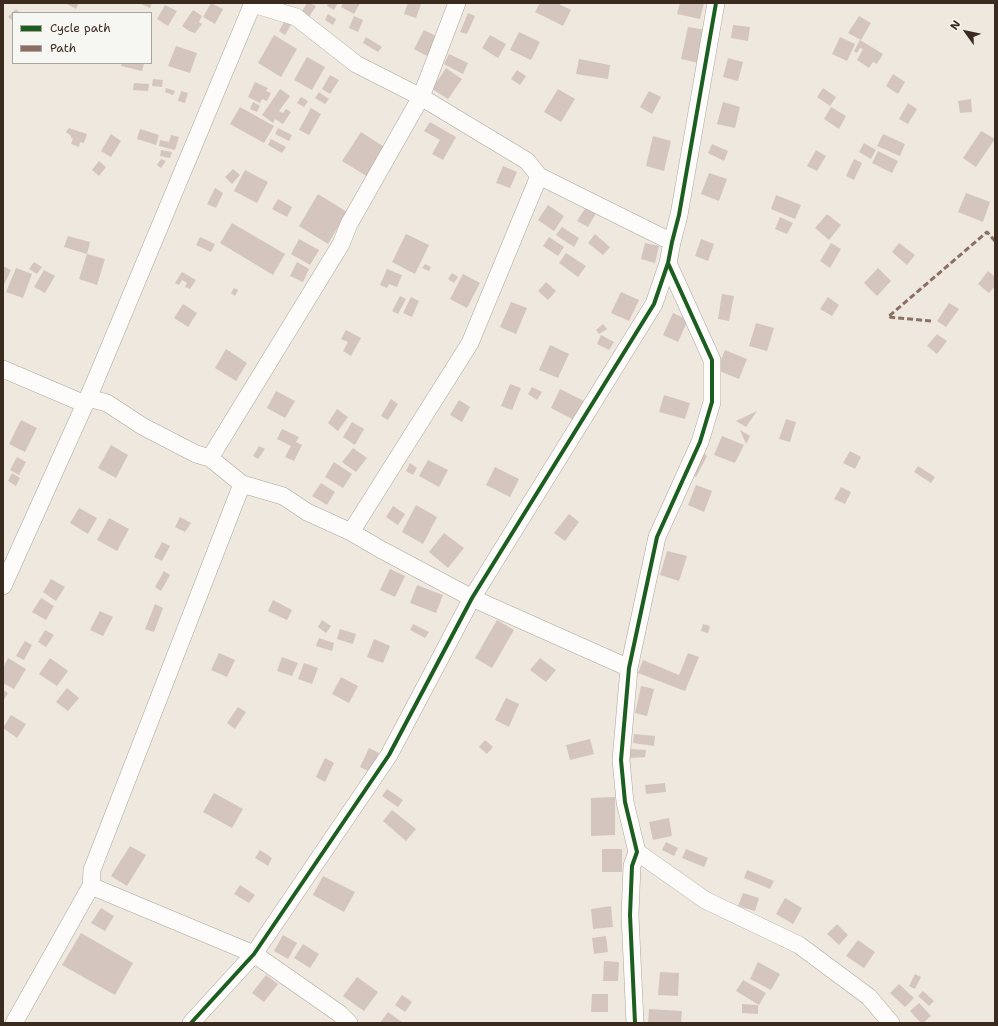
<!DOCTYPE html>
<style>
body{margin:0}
#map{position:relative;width:998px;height:1026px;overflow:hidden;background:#efe8df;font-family:"Shantell Sans",sans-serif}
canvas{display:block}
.frame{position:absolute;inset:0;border:4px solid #3b2a1e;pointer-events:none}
.legend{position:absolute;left:12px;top:12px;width:140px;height:52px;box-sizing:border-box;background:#f6f6f2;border:1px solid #aba49d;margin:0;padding:5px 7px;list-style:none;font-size:12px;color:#3b2a1e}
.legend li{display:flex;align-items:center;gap:8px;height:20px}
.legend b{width:20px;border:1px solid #aba49d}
.north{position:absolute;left:946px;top:12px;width:40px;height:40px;-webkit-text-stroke:3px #f6f6f2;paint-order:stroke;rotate:303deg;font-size:11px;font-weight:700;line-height:16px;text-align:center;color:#3b2a1e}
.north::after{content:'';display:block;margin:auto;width:14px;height:18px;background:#3b2a1e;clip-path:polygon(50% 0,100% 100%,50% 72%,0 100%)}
</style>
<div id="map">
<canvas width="998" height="1026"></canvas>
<div class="frame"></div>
<ul class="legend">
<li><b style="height:5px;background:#1b5e20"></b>Cycle path</li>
<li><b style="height:5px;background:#8d6e63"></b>Path</li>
</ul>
<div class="north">N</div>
</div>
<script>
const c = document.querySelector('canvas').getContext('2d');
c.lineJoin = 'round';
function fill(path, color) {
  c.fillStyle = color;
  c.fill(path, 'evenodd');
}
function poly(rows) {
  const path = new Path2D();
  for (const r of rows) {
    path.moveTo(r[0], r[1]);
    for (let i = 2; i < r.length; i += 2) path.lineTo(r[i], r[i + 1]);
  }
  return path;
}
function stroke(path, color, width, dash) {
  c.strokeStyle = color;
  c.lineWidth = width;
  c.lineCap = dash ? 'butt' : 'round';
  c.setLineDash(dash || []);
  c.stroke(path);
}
const building = poly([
 [65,3,79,3,76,9],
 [139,3,152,3,150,8],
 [211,3,223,9,215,24,203,17],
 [307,3,310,3,316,6,309,17,301,13],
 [328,3,338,3,334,10,327,6],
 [343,3,360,3,354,14,341,7],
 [408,3,421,4,416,18,404,14],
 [540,3,557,3,571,10,563,26,535,12],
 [680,3,704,3,700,19,677,14],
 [165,5,177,11,168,26,157,19],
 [16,9,20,13,13,13,13,21,8,17],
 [193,10,202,16,199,22,202,24,195,33,189,31,182,26],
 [468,13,475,16,467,34,460,32],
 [328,14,336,19,333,25,325,20],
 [354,16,363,20,358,32,349,28],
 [859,16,871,23,861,40,848,33],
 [287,17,294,20,285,35,279,31],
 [733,25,750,27,748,41,731,38],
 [688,27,706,30,699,63,681,59],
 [424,30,438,37,427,56,414,49],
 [519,32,540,42,531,60,510,50],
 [274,35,297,49,281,77,258,63],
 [490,35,506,44,498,58,482,48],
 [366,37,382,47,378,52,363,43],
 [840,37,855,44,847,61,832,54],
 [860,40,883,54,877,64,873,62,869,68,857,60,863,49,860,48,857,53,854,51],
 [176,46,197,53,190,73,168,66],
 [449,54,468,63,463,74,444,64],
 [307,57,325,67,312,90,294,80],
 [728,58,743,62,738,81,723,77],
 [579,59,610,65,608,79,576,74],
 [122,63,141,63,144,64,142,71,121,66],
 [446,68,462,79,448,99,432,89],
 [517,70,526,76,520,85,511,79],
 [893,74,905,82,898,94,886,86],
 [330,75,339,80,330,94,322,89],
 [153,79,163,80,162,87,152,86],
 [255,82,268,88,266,91,271,93,267,101,262,99,260,103,248,97],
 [134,83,149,84,148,91,133,90],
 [166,88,175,91,173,95,165,92],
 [823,88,836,97,830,106,817,97],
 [280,89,290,96,279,111,283,113,286,109,291,112,283,124,275,119,273,123,262,115],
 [558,89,575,99,561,122,544,112],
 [181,91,188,93,185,103,178,101],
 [649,91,661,97,652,114,640,107],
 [319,92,329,99,325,104,315,98],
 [301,97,308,101,304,107,297,103],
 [971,99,972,112,960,113,958,101],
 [253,102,260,106,257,112,250,109],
 [723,102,740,107,735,128,717,124],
 [908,103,917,109,908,124,899,119],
 [240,107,274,126,264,143,230,124],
 [831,107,846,116,839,129,824,119],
 [311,108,321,114,309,135,299,130],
 [430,122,456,137,443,160,432,154,440,140,424,131],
 [69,128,87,134,84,143,80,142,79,147,71,144,73,138,71,138,71,136,66,132],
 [278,128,292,135,289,141,275,134],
 [140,129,159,135,156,145,137,139],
 [981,131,995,139,976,167,963,158],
 [361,132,386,148,368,177,342,161],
 [111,134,121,141,111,157,101,151],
 [883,134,905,144,900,156,877,146],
 [171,135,179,137,175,150,159,146,160,140,169,142],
 [653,136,671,141,664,171,646,166],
 [271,139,286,147,282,153,268,145],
 [864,143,876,150,871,159,859,152],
 [712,144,728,151,724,161,708,153],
 [161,150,172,152,170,158,160,156],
 [816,150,826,156,817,171,807,166],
 [878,151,898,161,892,173,872,163],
 [161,159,166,161,161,168,157,165],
 [854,159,862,163,854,180,846,176],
 [99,161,106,167,99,176,92,170],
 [503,166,517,172,510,188,496,183],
 [233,169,240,175,232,184,225,177],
 [245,170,268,182,257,203,234,191],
 [709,173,727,179,719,201,701,194],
 [215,188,223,193,216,208,207,204],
 [966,193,990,202,983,222,958,212],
 [318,194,347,212,328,244,299,226],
 [776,195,801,205,795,219,771,209],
 [278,199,292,207,287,217,272,209],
 [548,205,564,216,554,231,538,220],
 [586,207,596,213,588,227,577,221],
 [827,214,841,225,829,240,815,228],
 [780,217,793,223,787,234,775,229],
 [232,223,285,254,273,275,220,243],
 [562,227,579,238,574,247,556,235],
 [406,234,429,245,415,274,392,262],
 [595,234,610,247,603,255,588,243],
 [68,236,90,242,87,254,105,259,97,285,79,279,87,254,64,247],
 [200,237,215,244,211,252,196,245],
 [549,237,564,247,558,256,543,246],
 [299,239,319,250,310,265,291,254],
 [701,239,714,244,708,261,695,256],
 [645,243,659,246,655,263,641,259],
 [831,243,841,249,830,268,820,261],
 [899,243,915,255,907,265,892,252],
 [566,253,586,266,578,277,559,263],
 [34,262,42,267,37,274,29,269],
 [297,262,309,269,303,282,290,276],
 [425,264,431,267,429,271,422,268],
 [3,266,11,270,3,287],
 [16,268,32,274,23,298,6,292],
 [878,268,891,281,877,296,864,283],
 [387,269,402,275,397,287,389,284,387,288,380,285],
 [44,270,55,276,45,293,34,287],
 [988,271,995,277,995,286,989,293,978,284],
 [182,272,196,280,190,289,185,287,187,283,182,280,179,285,175,283],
 [452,273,458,277,454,283,448,279],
 [463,274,480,283,467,308,450,299],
 [546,282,556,291,548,300,538,291],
 [234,288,238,290,235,296,231,293],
 [621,292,639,300,629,321,611,313],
 [722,294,734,296,729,321,718,319],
 [400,296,406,299,398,314,392,311],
 [411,297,419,301,412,317,403,313],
 [828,297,839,305,832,316,820,309],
 [511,302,527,308,516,334,500,327],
 [949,303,959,309,946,327,937,321],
 [183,304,197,313,188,327,174,318],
 [673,313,688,320,678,342,663,335],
 [756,323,774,328,767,351,749,346],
 [603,324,607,329,599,334,596,330],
 [346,330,361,338,351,356,343,351,348,342,341,339],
 [937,334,947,341,937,354,927,346],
 [601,335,614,342,609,350,597,344],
 [550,345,569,354,558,378,539,370],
 [226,349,247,363,236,381,215,368],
 [725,350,747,359,739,379,717,370],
 [510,384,521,388,512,410,501,406],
 [532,387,542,392,537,400,528,394],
 [560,389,586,402,576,421,551,408],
 [276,391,295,401,285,418,267,408],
 [664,395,690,403,685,419,659,412],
 [391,399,398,404,388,420,381,416],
 [459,400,470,407,462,422,450,415],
 [337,409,348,417,338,431,328,423],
 [757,411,746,427,736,421],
 [786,419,796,422,790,442,779,439],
 [21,420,37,428,25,452,9,444],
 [352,422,364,429,355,445,343,437],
 [282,429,299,437,296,442,302,445,294,461,285,457,291,446,277,439],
 [740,430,750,436,746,444],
 [722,436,744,445,735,463,714,455],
 [111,445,128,455,116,478,98,468],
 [259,446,265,449,258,459,253,456],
 [353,448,367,458,356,472,342,462],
 [700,451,707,456,696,477,689,472],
 [850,451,861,457,855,469,843,463],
 [17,457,26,462,19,475,10,470],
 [428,460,448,470,439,487,419,476],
 [334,462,352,474,343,488,325,477],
 [410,463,417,468,413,475,406,471],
 [918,466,935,477,931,483,914,472],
 [495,467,519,479,510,497,486,485],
 [12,473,20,478,16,486,8,481],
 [321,483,335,492,327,505,312,496],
 [696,485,712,491,704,512,688,505],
 [841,487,851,492,845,504,834,499],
 [416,505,437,517,423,544,402,532],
 [393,506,405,514,398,525,386,517],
 [79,508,97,518,88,534,70,523],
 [569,514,579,522,565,541,554,533],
 [180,517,191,523,185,532,175,527],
 [109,518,129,529,117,551,97,540],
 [444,533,464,548,448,568,429,552],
 [162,542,170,546,162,561,154,557],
 [667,551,687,556,679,581,660,575],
 [390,569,405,576,395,597,380,590],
 [164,571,170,575,161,591,155,587],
 [51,579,65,587,56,601,43,592],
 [417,585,443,595,436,613,410,603],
 [41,598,54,606,46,620,32,612],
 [273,600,292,610,287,620,268,611],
 [155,604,163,608,154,632,145,629],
 [100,611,113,617,103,636,90,630],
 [322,620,331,626,326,633,318,627],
 [497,620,514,630,492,668,475,658],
 [413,624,429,632,425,638,410,630],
 [703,624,710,626,708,633,701,631],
 [340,629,356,634,353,644,337,639],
 [45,630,54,635,46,647,38,642],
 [319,638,334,643,332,651,316,646],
 [374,639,390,646,383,663,367,657],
 [25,641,32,645,24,660,16,656],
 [219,653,235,660,227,677,211,670],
 [688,653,699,657,685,691,638,673,643,660,679,675],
 [282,657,298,663,292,676,277,671],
 [8,658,26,669,14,689,3,683,3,668],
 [50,658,68,671,57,686,39,674],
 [540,658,556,670,546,682,530,670],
 [304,663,318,668,312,684,298,679],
 [341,677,358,686,349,703,332,694],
 [641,686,654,689,647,716,635,713],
 [67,688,79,698,68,711,56,702],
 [3,690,8,693,3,701],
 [506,698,519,704,509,727,495,720],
 [238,707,246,712,235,729,227,723],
 [11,715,26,724,17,738,3,728],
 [634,734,655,736,654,746,633,743],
 [590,739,594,754,570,760,566,745],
 [485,740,493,747,487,754,479,747],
 [369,748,379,753,370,772,360,767],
 [631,749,646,750,645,757,630,758],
 [325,758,334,763,325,782,316,777],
 [665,783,666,792,646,794,645,785],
 [387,789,403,800,398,807,382,796],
 [214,793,243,809,232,828,203,812],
 [615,797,615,835,591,836,591,798],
 [392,810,416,829,406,841,383,821],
 [669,818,672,836,653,840,649,822],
 [666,842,678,848,674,856,662,850],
 [130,846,146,855,127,886,111,876],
 [602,849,622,849,622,872,602,872],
 [686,849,708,858,704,867,682,858],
 [260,850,272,858,268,866,255,858],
 [747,870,774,881,770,889,744,878],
 [323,876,355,892,344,912,313,895],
 [240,885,255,895,249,903,234,894],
 [743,893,759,898,755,911,738,906],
 [785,898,802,908,793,924,776,914],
 [611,906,613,927,593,929,591,909],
 [101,908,114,916,105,931,91,923],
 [837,924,848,935,839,945,827,934],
 [81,933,133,963,115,995,62,965],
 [283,935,297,943,288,959,274,951],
 [606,936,608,952,594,954,592,938],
 [858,940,875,952,864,968,846,956],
 [303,944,319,954,310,968,294,958],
 [604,961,619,962,618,981,603,981],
 [758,962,780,974,771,990,750,979],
 [660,972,679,973,678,996,658,995],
 [915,974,921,977,915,989,909,986],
 [266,975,278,984,264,1002,252,993],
 [357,977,378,992,364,1011,343,996],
 [743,980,766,993,759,1005,736,991],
 [899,984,914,998,905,1007,890,993],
 [923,991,934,1001,929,1006,918,996],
 [592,994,608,994,608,1012,591,1012],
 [402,995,412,1002,405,1012,395,1005],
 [919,1003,931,1016,923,1023,921,1023,910,1011],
 [742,1004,758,1005,758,1014,742,1013],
 [649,1009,682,1011,681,1023,648,1023],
 [388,1012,403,1023,380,1023]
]);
const minor = poly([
 [253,4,296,17,356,64,421,97,527,161,539,176,672,242],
 [3,369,85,404,88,398,107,403,142,426,196,454,210,458,242,484,283,496,307,512,351,532,380,549,472,598,629,668],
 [210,458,341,244,349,224,421,97,457,3],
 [351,532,470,343,539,176],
 [3,586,94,384,253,3],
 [637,852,705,900,799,945,869,997,891,1023],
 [91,886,254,954,340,1014,349,1023],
 [14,1023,91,886,92,870,242,484],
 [191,1023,254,954,389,755,472,598,654,304,668,263,672,242,679,215,716,3],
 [635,1023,630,915,632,866,637,852,625,802,621,760,629,668,657,537,700,442,712,402,712,360,668,263]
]);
const quiet = poly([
 [931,321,888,317,987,232,995,241]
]);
const cycleway = poly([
 [191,1023,254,954,389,755,472,598,654,304,668,263,672,242,679,215,716,3],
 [635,1023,630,915,632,866,637,852,625,802,621,760,629,668,657,537,700,442,712,402,712,360,668,263]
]);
fill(building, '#d5c5bf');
stroke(minor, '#aba49e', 18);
stroke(minor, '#fdfcfa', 17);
stroke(quiet, '#8d6e63', 3, [6, 3]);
stroke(cycleway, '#1b5e20', 4);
</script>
